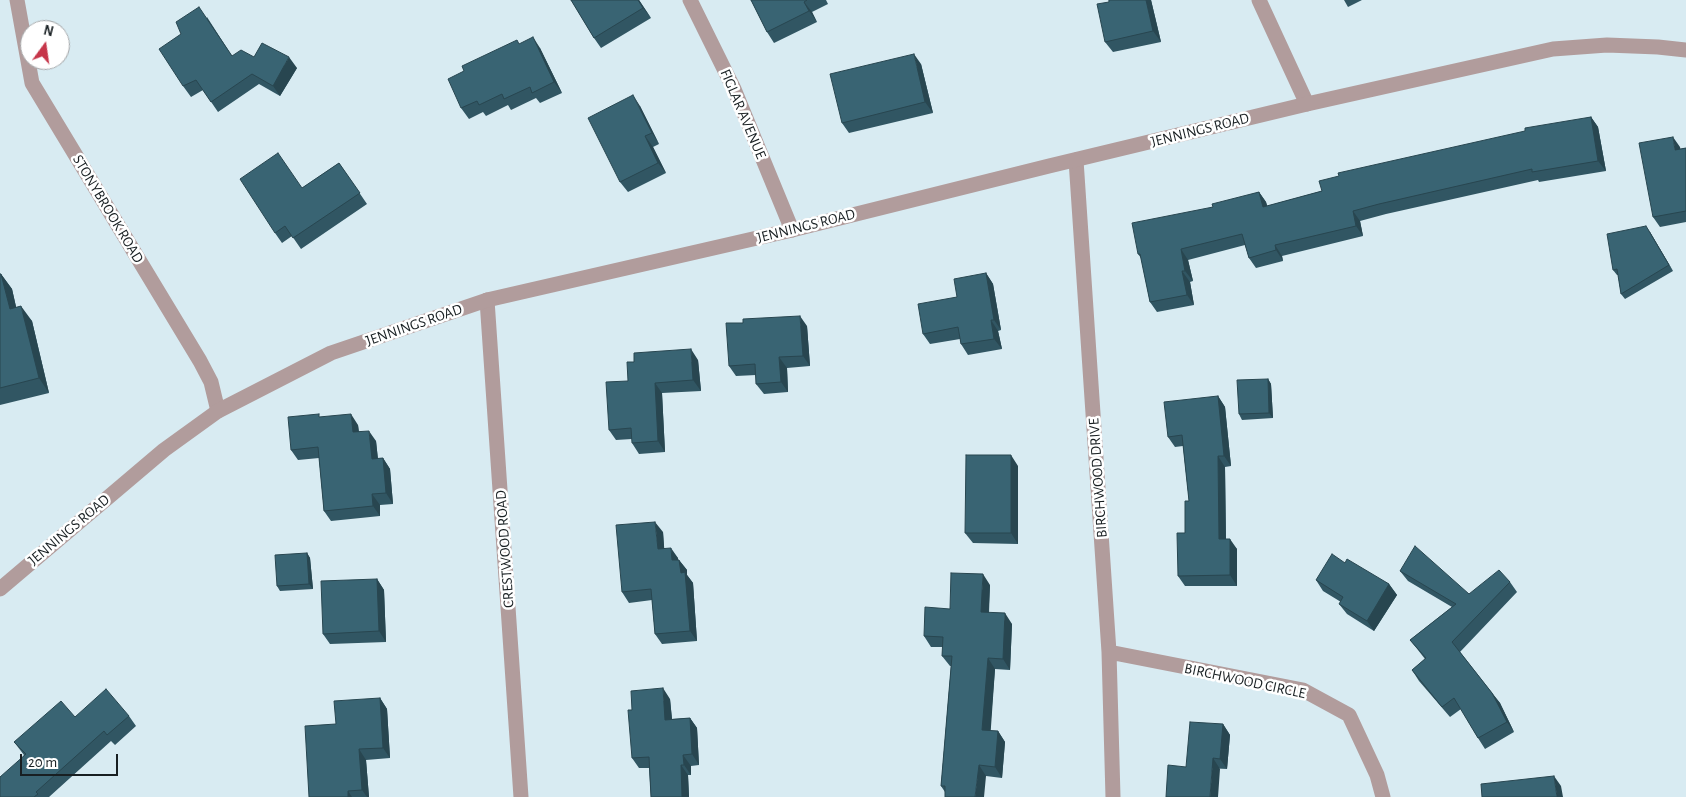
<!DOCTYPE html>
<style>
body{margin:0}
#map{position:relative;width:1686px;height:797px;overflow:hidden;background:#d8ebf2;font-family:"Alegreya Sans",sans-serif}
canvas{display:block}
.north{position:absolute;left:20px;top:20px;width:50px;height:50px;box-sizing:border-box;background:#fff;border:1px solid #a3a5a7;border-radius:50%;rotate:14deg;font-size:14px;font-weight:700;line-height:20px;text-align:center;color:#181f22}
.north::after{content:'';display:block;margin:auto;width:18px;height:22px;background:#c6364a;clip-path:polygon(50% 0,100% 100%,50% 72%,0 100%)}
.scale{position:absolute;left:20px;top:754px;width:98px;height:22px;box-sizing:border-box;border:2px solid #181f22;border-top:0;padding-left:6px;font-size:15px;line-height:18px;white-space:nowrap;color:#181f22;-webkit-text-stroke:4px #fff;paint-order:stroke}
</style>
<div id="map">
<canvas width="1686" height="797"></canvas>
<div class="north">N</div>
<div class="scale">20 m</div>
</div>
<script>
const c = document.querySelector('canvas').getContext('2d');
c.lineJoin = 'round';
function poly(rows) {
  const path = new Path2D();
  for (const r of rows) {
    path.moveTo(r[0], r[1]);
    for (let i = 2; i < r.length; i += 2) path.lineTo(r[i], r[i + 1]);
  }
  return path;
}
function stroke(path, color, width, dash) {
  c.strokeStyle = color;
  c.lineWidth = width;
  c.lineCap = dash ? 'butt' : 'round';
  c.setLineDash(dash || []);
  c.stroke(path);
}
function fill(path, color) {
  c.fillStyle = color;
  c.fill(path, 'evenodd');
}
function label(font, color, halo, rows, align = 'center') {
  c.font = font + ' "Alegreya Sans",sans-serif';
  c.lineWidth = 5;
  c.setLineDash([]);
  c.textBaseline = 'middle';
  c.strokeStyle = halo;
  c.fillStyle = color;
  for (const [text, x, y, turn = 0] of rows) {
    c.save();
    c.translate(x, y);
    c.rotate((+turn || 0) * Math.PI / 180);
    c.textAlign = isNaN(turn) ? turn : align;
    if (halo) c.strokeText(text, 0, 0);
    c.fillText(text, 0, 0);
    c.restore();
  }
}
const minor = poly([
 [17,0,32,83,200,361,211,382,218,411],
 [690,0,734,89,792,230],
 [1259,0,1307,104],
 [1076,160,1109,652,1113,797],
 [487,300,521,797],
 [1109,652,1303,690,1349,715,1377,775,1383,797]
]);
const tertiary = poly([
 [0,589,164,450,218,411,331,353,487,300,792,230,1049,166,1307,104,1553,49,1607,45,1658,47,1686,50]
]);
const wall = poly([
 [571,0,639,0,651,18,601,48,594,38],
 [751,0,826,0,828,4,812,12,817,22,774,43,767,32],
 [1109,0,1151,0,1161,42,1113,52,1105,42],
 [1344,0,1362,0,1348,7],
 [207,17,232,56,254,57,297,68,280,96,259,84,218,112,203,90,191,97,183,86],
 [520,44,540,48,562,93,540,103,536,98,511,110,508,105,486,116,483,112,469,119,461,108],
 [921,64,933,113,849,133,842,123],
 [640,106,659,144,653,147,666,173,628,192,620,182],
 [1591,117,1598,127,1606,171,1539,182,1538,180,1386,214,1360,221,1363,236,1282,256,1283,261,1256,268,1249,258,1245,245,1188,260,1193,281,1190,282,1194,305,1157,312,1150,302,1141,258,1138,254,1213,207,1259,192,1266,202,1267,206],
 [1680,147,1680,149,1686,148,1686,222,1660,227,1653,217],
 [339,163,367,204,301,249,292,236,282,243,275,233,302,188],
 [1650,232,1673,271,1625,299,1621,294,1618,275,1617,275,1613,270],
 [986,273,993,284,1001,330,998,331,1002,349,968,355,961,344,960,339,930,344,923,334,957,297],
 [0,274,1,274,12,289,16,307,32,321,49,393,0,405],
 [743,323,807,326,810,366,787,368,788,392,764,394,756,384,756,375,736,376,729,366],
 [698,360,701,391,662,393,665,452,639,454,632,443,632,439,616,440,609,430,628,381],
 [1268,379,1271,384,1273,418,1242,420,1239,414],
 [1218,396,1225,407,1231,466,1225,467,1226,539,1237,549,1237,586,1185,586,1178,576,1185,533,1189,501,1183,446,1175,447,1168,437],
 [321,417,358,425,359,432,376,441,378,459,383,458,390,469,393,504,380,505,380,516,331,521,324,511,319,458,298,460,291,450],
 [1018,466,1018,544,973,543,965,533],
 [663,532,664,548,678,558,678,560,679,560,687,570,687,575,693,583,697,641,662,644,655,634,652,600,629,603,622,592],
 [307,553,310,558,313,589,280,591,277,586],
 [1345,563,1389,584,1397,595,1374,631,1347,614,1339,604,1341,602,1323,591,1316,580],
 [1400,571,1469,594,1510,582,1517,592,1460,652,1500,703,1514,732,1485,749,1478,738,1461,709,1450,717,1419,681,1412,670,1425,659,1418,650,1410,640,1452,607,1408,581],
 [377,579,384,590,386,642,330,644,323,634],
 [990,585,989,613,1012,624,1010,670,995,669,990,731,998,731,1005,742,1002,778,986,776,945,792,941,786,951,666,950,666,942,656,943,647,931,647,924,636,950,609],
 [380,698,387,709,390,758,366,760,369,797,309,797,336,724],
 [670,699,672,719,690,718,697,728,699,765,691,766,691,775,688,775,689,797,651,797,649,768,639,768,632,758,632,710],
 [129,716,136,726,115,745,111,741,49,797,0,797,24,755,14,742,75,717],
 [1223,724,1230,735,1227,769,1186,767]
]);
const shadedWall = poly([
 [638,0,639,0,651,18,643,8],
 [1146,0,1151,0,1161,42,1153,31],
 [804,2,812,12,817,22,809,11],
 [533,37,540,48,562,93,554,82],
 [914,54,921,64,933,113,925,102],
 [289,57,297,68,280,96,273,86],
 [633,95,640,106,659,144,652,133],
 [1591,117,1598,127,1606,171,1598,161],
 [645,136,653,147,666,173,658,163],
 [1673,137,1680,147,1683,160,1675,150],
 [1259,192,1266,202,1271,218,1263,207],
 [1353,211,1360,221,1363,236,1356,226],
 [1646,226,1650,232,1673,271,1669,265],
 [1275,245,1282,256,1283,261,1276,250],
 [1181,249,1188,260,1193,281,1185,271],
 [1182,271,1190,282,1194,305,1187,295],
 [986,273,993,284,1001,330,994,320],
 [1,274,12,289,20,324,10,309],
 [21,306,32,321,49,393,39,378],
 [800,316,807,326,810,366,803,356],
 [991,320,998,331,1002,349,994,339],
 [691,349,698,360,701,391,693,380],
 [779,357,787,368,788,392,781,382],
 [1268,379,1271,384,1273,418,1269,413],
 [655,383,662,393,665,452,658,441],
 [1218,396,1225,407,1231,466,1224,456],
 [351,414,358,425,360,443,353,432],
 [369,431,376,441,379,470,372,459],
 [1011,455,1018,466,1018,544,1011,533],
 [1218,456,1225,467,1226,549,1219,539],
 [383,458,390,469,393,504,386,493],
 [372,494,380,505,380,516,373,506],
 [655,522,663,532,665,559,658,549],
 [1230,539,1237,549,1237,586,1230,575],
 [671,548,678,558,679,571,672,560],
 [307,553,310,558,313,589,309,584],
 [679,560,687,570,687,575,693,583,697,641,690,631],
 [983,574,990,585,988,623,981,612],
 [377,579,384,590,386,642,379,631],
 [1389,584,1397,595,1374,631,1367,621],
 [1005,613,1012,624,1010,670,1003,659],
 [988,658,995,669,990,741,982,730],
 [663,688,670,699,673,730,665,720],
 [1492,693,1500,703,1514,732,1507,722],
 [380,698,387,709,390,758,383,748],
 [690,718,697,728,699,765,692,754],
 [1223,724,1230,735,1227,769,1220,759],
 [998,731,1005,742,1002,778,995,767],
 [359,749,366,760,369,797,367,797,362,790],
 [683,755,691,766,691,775,684,765],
 [1213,758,1220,769,1218,797,1210,797],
 [681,765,688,775,689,797,682,797],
 [979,765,986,776,984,797,975,797],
 [1554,776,1561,786,1563,797,1557,797],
 [348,791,352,797,348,797]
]);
const building = poly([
 [571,0,638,0,643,8,594,38,571,0],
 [751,0,807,0,804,2,809,11,767,32,751,0],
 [1109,0,1146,0,1153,31,1105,42,1097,4,1109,2,1109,0],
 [199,7,232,56,241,50,254,57,262,43,289,57,273,86,252,74,211,102,196,80,183,86,159,49,181,34,176,22,199,7],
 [533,37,554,82,532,93,530,87,504,99,502,94,479,105,477,101,461,108,448,79,464,71,462,66,517,40,519,44,533,37],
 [914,54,925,102,842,123,830,74,914,54],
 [633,95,652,133,645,136,658,163,620,182,588,118,633,95],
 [1591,117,1598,161,1532,172,1532,169,1379,204,1353,211,1356,226,1275,245,1276,250,1249,258,1242,234,1181,249,1185,271,1182,271,1187,295,1150,302,1140,254,1138,254,1132,223,1213,207,1212,204,1259,192,1263,207,1322,191,1319,181,1339,176,1338,173,1525,131,1525,128,1591,117],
 [1673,137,1675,150,1686,148,1686,211,1653,217,1639,143,1673,137],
 [278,153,302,188,339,163,360,193,293,238,285,226,275,233,240,179,278,153],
 [1646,226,1669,265,1621,294,1617,269,1613,270,1607,234,1646,226],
 [986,273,994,320,991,320,994,339,961,344,958,327,923,334,918,304,957,297,954,279,986,273],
 [0,274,1,274,10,309,21,306,39,378,0,388,0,274],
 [800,316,803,356,779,357,781,382,756,384,755,364,729,366,726,323,743,323,743,319,800,316],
 [691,349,693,380,655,383,658,441,632,443,631,428,609,430,606,382,628,381,627,362,634,362,634,353,691,349],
 [1268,379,1269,413,1239,414,1237,380,1268,379],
 [1218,396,1224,456,1218,456,1219,539,1230,539,1230,575,1178,576,1177,533,1185,533,1185,501,1189,501,1182,435,1168,437,1164,402,1218,396],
 [319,414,319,417,351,414,353,432,369,431,372,459,383,458,386,493,372,494,373,506,324,511,318,447,291,450,288,417,319,414],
 [966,455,1011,455,1011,533,965,533,966,455],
 [655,522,658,549,671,548,672,560,679,560,681,573,685,572,690,631,655,634,651,589,622,592,616,525,655,522],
 [1415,546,1469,594,1499,570,1510,582,1452,642,1492,693,1507,722,1478,738,1454,698,1442,707,1412,670,1426,658,1410,640,1456,604,1400,571,1415,546],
 [307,553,309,584,277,586,275,555,307,553],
 [1332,554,1345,563,1347,559,1389,584,1367,621,1339,604,1343,597,1316,580,1332,554],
 [951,573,983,574,981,612,1005,613,1003,659,988,658,982,730,998,731,995,767,979,765,975,797,945,797,945,786,941,786,952,656,942,656,943,637,924,636,925,607,950,609,951,573],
 [377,579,379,631,323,634,321,581,377,579],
 [663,688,665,720,690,718,692,754,683,755,684,765,681,765,682,797,651,797,649,757,632,758,628,710,632,710,631,691,663,688],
 [106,689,129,716,107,735,104,731,36,792,38,794,34,797,0,797,0,777,26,754,14,742,61,701,75,717,106,689],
 [380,698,383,748,359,749,362,790,348,791,348,797,309,797,305,726,336,724,334,701,380,698],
 [1190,722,1223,724,1220,759,1213,758,1210,797,1166,797,1168,765,1186,767,1190,722],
 [1554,776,1557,797,1482,797,1481,784,1554,776]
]);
const streetNames = [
 ["FIGLAR AVENUE",743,114,67],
 ["JENNINGS ROAD",1200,130,-14],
 ["STONYBROOK ROAD",108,209,59],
 ["JENNINGS ROAD",806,226,-14],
 ["JENNINGS ROAD",414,325,-19],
 ["BIRCHWOOD DRIVE",1098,478,-94],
 ["JENNINGS ROAD",69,530,-40],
 ["CRESTWOOD ROAD",505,549,-94],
 ["BIRCHWOOD CIRCLE",1245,681,12]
];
stroke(minor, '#b19c9c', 15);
stroke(tertiary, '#b19c9c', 15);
fill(wall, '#315663');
fill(shadedWall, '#284650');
fill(building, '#396473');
stroke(building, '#284650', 1);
label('15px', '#181f22', '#fff', streetNames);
</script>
